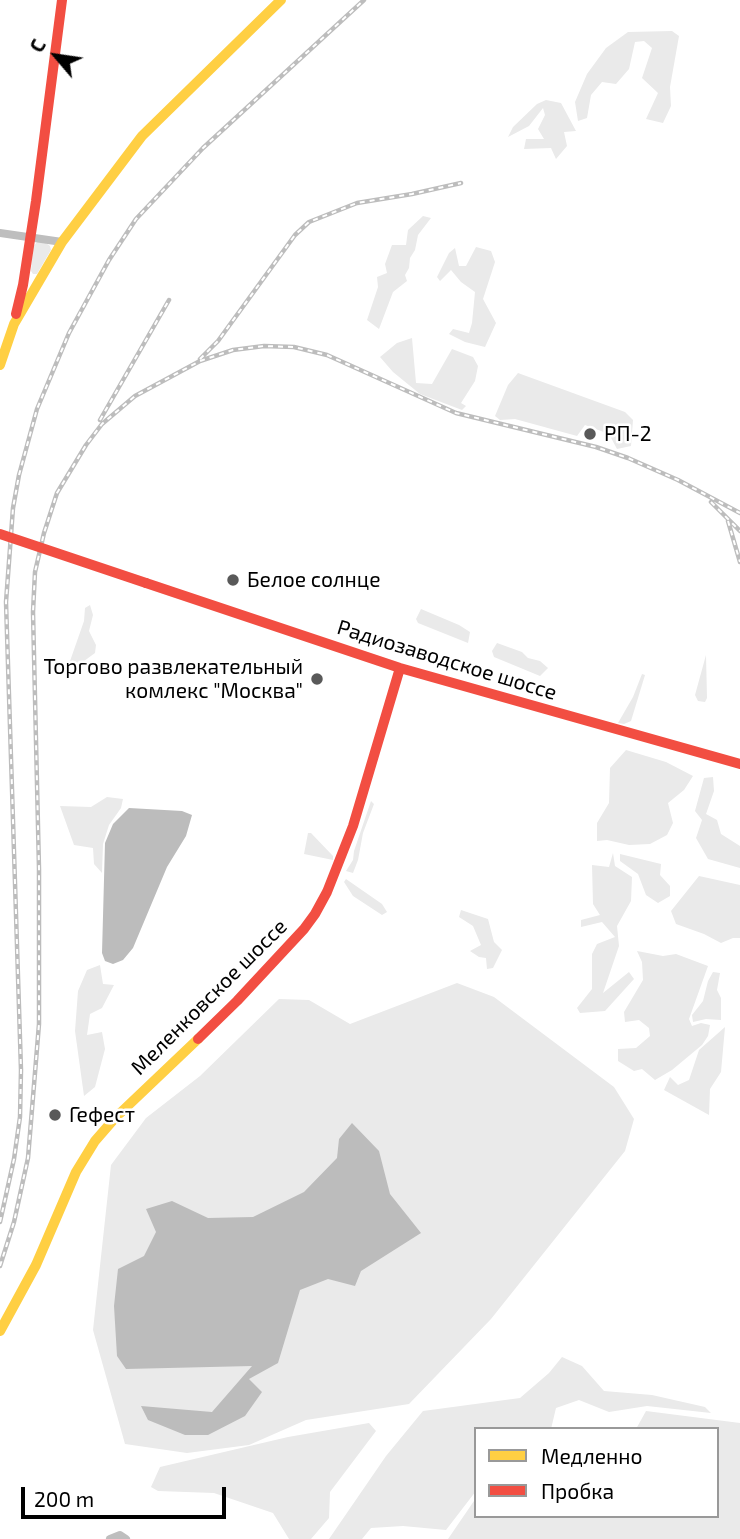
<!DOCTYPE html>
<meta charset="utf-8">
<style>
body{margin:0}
#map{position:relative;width:740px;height:1539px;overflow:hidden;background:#fff;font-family:"Exo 2",sans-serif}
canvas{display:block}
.legend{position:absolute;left:474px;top:1427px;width:245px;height:91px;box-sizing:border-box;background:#fff;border:2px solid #999;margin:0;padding:9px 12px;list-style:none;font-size:21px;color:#000}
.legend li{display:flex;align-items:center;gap:14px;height:35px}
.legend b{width:35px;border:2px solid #999}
.north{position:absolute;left:21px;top:21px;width:70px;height:70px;-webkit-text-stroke:5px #fff;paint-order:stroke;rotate:299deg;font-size:19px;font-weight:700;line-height:28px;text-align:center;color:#000}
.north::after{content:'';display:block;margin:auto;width:24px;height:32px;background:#000;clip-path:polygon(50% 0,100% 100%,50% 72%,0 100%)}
.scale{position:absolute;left:21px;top:1487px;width:205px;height:32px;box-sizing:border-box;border:4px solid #000;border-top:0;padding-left:9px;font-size:21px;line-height:24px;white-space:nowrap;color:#000;-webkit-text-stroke:5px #fff;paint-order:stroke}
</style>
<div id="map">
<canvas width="740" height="1539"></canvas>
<ul class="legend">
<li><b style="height:9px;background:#ffcf43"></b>Медленно</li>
<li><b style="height:9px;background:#f24e42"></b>Пробка</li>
</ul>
<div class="north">С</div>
<div class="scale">200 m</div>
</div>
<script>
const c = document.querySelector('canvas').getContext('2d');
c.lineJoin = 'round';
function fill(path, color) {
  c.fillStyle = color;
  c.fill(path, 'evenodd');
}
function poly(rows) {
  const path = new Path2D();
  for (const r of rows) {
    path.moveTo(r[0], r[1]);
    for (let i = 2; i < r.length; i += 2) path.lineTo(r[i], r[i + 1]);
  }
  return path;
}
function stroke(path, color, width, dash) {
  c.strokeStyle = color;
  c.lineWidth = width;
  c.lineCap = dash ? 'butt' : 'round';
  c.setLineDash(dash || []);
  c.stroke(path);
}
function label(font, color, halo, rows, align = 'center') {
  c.font = font + ' "Exo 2",sans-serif';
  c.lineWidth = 5;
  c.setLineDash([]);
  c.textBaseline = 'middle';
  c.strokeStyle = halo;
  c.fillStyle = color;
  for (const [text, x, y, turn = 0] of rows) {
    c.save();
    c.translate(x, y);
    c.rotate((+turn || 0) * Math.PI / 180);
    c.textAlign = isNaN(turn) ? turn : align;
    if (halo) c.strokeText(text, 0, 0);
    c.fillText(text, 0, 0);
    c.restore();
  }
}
const green = poly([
 [672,31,679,36,670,87,671,106,663,123,646,119,658,93,642,78,652,48,644,41,635,42,629,69,616,84,602,82,591,95,587,118,578,121,575,102,587,74,606,48,628,32],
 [546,100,561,103,576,131,564,132,567,146,556,159,551,148,524,149,526,139,544,139,538,129,545,115,543,108,529,126,508,137,513,127,537,104],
 [423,216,431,218,418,235,415,250,410,258,409,268,405,275,407,281,393,292,379,329,367,320,378,287,377,277,387,273,385,264,392,245,406,245,408,230],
 [37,242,46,243,50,246,51,250,37,274,33,274,31,271,33,247],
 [476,247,491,251,495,262,483,299,496,323,485,347,465,342,449,334,453,329,469,333,472,323,475,292,461,282,451,270,440,281,437,277,449,253,455,248,459,266,466,266],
 [412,338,416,383,432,384,452,349,473,357,478,366,475,381,461,403,466,406,462,410,420,394,393,372,380,357,397,343],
 [518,373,625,412,633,420,631,446,617,449,609,434,585,425,577,436,515,419,500,420,495,416,508,385],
 [90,605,93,615,89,631,96,645,95,653,80,664,69,664,84,621,85,608],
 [421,609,459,625,470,632,468,643,418,623,416,619],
 [497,643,522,652,528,658,540,661,548,668,540,676,494,657,492,651],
 [706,655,707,698,705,702,698,701,695,695],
 [642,674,645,675,631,721,624,724,618,723,633,697],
 [626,750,666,762,693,776,684,790,668,803,673,823,667,835,650,844,629,845,607,840,597,841,597,823,609,803,610,768],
 [713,777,714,791,706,814,717,820,721,834,740,846,740,868,708,859,696,838,702,820,695,811,704,778],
 [107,797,123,799,121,808,109,825,103,844,102,873,94,864,93,848,74,845,60,806,91,807],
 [371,801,374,804,363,833,358,860,353,873,346,871,353,860,354,851],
 [308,833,311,833,333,856,333,860,304,854],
 [613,853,615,866,632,877,631,901,617,926,619,946,603,993,629,972,634,979,605,1011,580,1013,577,1008,592,989,592,954,597,944,615,937,602,922,581,927,581,920,600,915,593,904,592,865,609,867],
 [620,854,661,864,660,875,670,886,670,896,658,903,646,895,638,874,620,861],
 [699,876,740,885,740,938,733,938,721,943,704,934,676,924,671,911],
 [346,879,382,904,387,912,382,915,353,896,344,882],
 [461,910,488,919,494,942,502,950,493,968,487,969,486,958,479,957,470,951,481,945,473,926,459,917],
 [637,951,663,956,676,954,708,966,689,1019,692,1026,701,1023,710,1025,708,1036,702,1045,672,1070,655,1080,642,1069,634,1071,618,1061,618,1049,636,1048,650,1036,649,1028,639,1020,625,1022,624,1012,643,980,642,962],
 [100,965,103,984,114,985,102,1008,90,1014,87,1035,102,1032,105,1049,95,1087,84,1096,75,1031,78,991,87,970],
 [713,972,720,973,717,990,721,998,721,1020,706,1019,693,1022,692,1015,703,1001,708,981],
 [457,983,494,997,614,1087,634,1119,625,1151,491,1319,409,1404,306,1420,249,1445,187,1453,125,1444,93,1330,111,1165,146,1118,200,1076,279,999,309,1000,350,1024],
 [725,1027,721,1072,710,1089,709,1115,664,1090,670,1077,678,1085,689,1080,699,1050],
 [562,1357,582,1366,604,1391,652,1395,705,1407,711,1413,647,1406,609,1412,579,1400,556,1408,551,1429,476,1429,476,1491,446,1530,403,1526,371,1528,362,1539,329,1539,386,1456,423,1411,520,1398,549,1373],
 [646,1411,740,1423,740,1539,448,1539,476,1498,476,1516,717,1516,717,1429,636,1429],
 [369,1423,376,1431,330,1492,329,1518,311,1539,289,1539,273,1513,214,1493,158,1491,151,1487,160,1467,288,1437]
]);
const water = poly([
 [129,808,182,811,192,815,186,836,167,867,133,948,123,960,113,964,105,961,102,953,105,843,113,824],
 [352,1123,379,1151,390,1194,421,1233,361,1271,355,1286,328,1279,300,1290,278,1363,249,1379,262,1392,245,1416,208,1435,185,1435,148,1420,141,1406,212,1412,252,1366,126,1369,117,1356,114,1306,118,1269,144,1256,156,1232,146,1209,172,1201,208,1218,253,1217,304,1192,337,1158,339,1139]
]);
const street = poly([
 [0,233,62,242],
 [110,1539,120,1535,126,1539]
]);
const slow = poly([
 [0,365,14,324,62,242,142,136,281,0],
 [0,1331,36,1265,76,1172,95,1141,115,1118,198,1039]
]);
const jam = poly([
 [16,314,23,285,36,201,62,0],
 [146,583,400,668,740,764],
 [198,1039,237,1001,304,929,315,914,327,892,353,826,400,668]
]);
const rail = poly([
 [200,359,218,341,295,235,309,222,357,203,412,194,461,183],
 [100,420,169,300],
 [711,502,740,531],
 [728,521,740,562],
 [0,1222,14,1159,20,1117,21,1070,6,602,13,508,19,475,37,409,69,333,109,260,136,219,203,148,364,0],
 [0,1266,14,1222,28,1158,39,1024,39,869,33,612,35,572,44,533,57,493,86,445,102,424,135,396,200,361,233,350,264,346,294,347,327,355,456,413,596,447,628,458,678,480,740,513]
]);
const jamBridge = poly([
 [0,534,146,583]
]);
const markers = [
 [590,434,7,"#595959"],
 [233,580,7,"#595959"],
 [317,679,7,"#595959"],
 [55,1115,7,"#595959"]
];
const poiNames = [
 ["РП-2",604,434],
 ["Белое солнце",247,580],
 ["Торгово развлекательный",303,667,"right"],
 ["комлекс \"Москва\"",303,691,"right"],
 ["Гефест",69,1115]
];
const streetNames = [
 ["Радиозаводское шоссе",447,660,17],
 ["Меленковское шоссе",209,997,-45]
];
fill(green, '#eaeaea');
fill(water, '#bcbcbc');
stroke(street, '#bebebe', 8);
stroke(slow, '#ffcf43', 10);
stroke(jam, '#f24e42', 10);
stroke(rail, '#bdbdbd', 4.5);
stroke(rail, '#fff', 2, [5]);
stroke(jamBridge, '#f24e42', 10);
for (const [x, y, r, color] of markers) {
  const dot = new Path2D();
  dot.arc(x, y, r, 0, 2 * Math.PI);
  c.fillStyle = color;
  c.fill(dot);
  stroke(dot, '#fff', 2.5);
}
label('21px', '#000', '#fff', poiNames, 'left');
label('21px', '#000', '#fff', streetNames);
</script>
